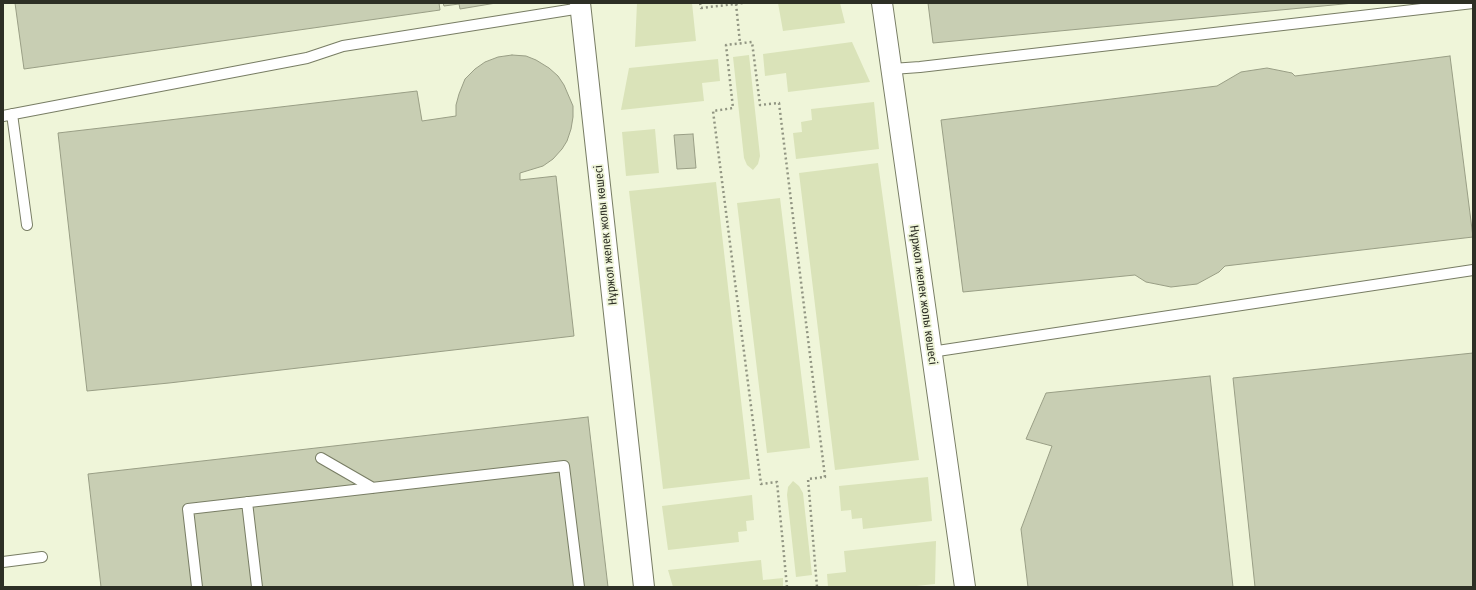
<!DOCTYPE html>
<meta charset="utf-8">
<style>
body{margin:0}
#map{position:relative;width:1476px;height:590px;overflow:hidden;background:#eff5d9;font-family:"Fira Sans Condensed",sans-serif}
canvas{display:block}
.frame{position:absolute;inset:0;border:4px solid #2d2f25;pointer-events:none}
</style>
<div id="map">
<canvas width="1476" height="590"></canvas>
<div class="frame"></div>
</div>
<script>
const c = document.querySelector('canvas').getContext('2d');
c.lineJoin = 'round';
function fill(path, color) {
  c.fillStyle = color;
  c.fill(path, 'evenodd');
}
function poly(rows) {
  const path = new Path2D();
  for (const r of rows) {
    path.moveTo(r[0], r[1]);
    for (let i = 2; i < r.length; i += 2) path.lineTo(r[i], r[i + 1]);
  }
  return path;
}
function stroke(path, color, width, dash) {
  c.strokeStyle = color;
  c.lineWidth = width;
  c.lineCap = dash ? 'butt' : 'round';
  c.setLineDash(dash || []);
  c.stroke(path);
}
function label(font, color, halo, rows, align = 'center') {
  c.font = font + ' "Fira Sans Condensed",sans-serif';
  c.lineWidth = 3.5;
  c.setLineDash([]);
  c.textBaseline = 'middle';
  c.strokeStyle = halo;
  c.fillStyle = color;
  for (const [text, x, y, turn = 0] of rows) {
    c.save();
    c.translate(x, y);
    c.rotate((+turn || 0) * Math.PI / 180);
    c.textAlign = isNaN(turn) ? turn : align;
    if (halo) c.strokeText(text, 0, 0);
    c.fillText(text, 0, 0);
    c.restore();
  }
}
const green = poly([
 [637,3,692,3,696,41,635,47],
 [778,3,840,3,845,23,783,31],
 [852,42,870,82,788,92,786,73,765,76,763,54],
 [749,55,760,156,758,164,753,170,747,165,744,158,733,57],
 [718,59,720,81,702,83,704,101,621,110,629,68],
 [874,102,879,149,796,159,793,133,802,132,801,122,812,120,811,109],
 [655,129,659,173,626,176,622,132],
 [878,163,919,460,835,470,799,173],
 [716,182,750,479,663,489,629,191],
 [780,198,810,448,767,453,737,203],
 [928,477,932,521,863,529,862,518,852,519,851,510,841,511,839,486],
 [793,481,799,486,803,493,812,575,796,577,787,495,788,487],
 [752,495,754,520,746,521,747,531,738,532,739,542,668,550,662,506],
 [936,541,935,584,907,587,828,587,827,574,846,572,844,551],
 [761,560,763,580,783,578,783,587,673,587,668,570]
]);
const building = poly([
 [15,3,439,3,440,10,24,69,15,3],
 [443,3,496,3,460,9,459,4,444,6,443,3],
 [928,3,1354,3,933,43,928,3],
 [512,55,526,56,536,60,549,68,558,76,564,85,573,106,573,117,571,129,567,141,562,149,553,159,543,166,520,173,520,180,556,176,574,336,169,383,87,391,58,133,417,91,422,121,456,116,456,105,459,94,465,79,475,69,485,62,498,57,512,55],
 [1450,56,1473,237,1225,266,1219,272,1197,284,1171,287,1146,282,1135,275,963,292,941,120,1217,86,1241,72,1267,68,1292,73,1295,76,1450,56],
 [693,134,696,168,677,169,674,135,693,134],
 [1473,353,1473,587,1255,587,1233,378,1473,353],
 [1210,376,1233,587,1028,587,1021,529,1052,446,1026,439,1046,393,1210,376],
 [588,417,608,587,101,587,88,474,588,417]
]);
const path = poly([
 [700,3,701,8,743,3],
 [736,4,740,43],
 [787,587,777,482,761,484,713,111,733,108,726,45,752,42,760,105,779,103,825,477,808,479,817,587]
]);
const lane = poly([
 [892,69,920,67,1473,3],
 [12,114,27,225],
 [3,116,307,58,343,46,581,8],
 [931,352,1473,270],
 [321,458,373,488],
 [247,502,257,587],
 [3,562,42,557],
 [197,587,188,509,564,466,579,587]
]);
const street = poly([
 [580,3,644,587],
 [882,3,965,587]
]);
const streetNames = [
 ["Нұржол желек жолы көшесі",606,235,-96],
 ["Нұржол желек жолы көшесі",923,295,82]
];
fill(green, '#dae3b9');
fill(building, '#c8ceb3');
stroke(building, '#999e85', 1);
stroke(lane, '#787d64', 12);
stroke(street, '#787d64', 22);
stroke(path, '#919582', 2.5, [2, 3]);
stroke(lane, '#fff', 10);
stroke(street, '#fff', 20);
label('12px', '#2d2f25', '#eff5d9', streetNames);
</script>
